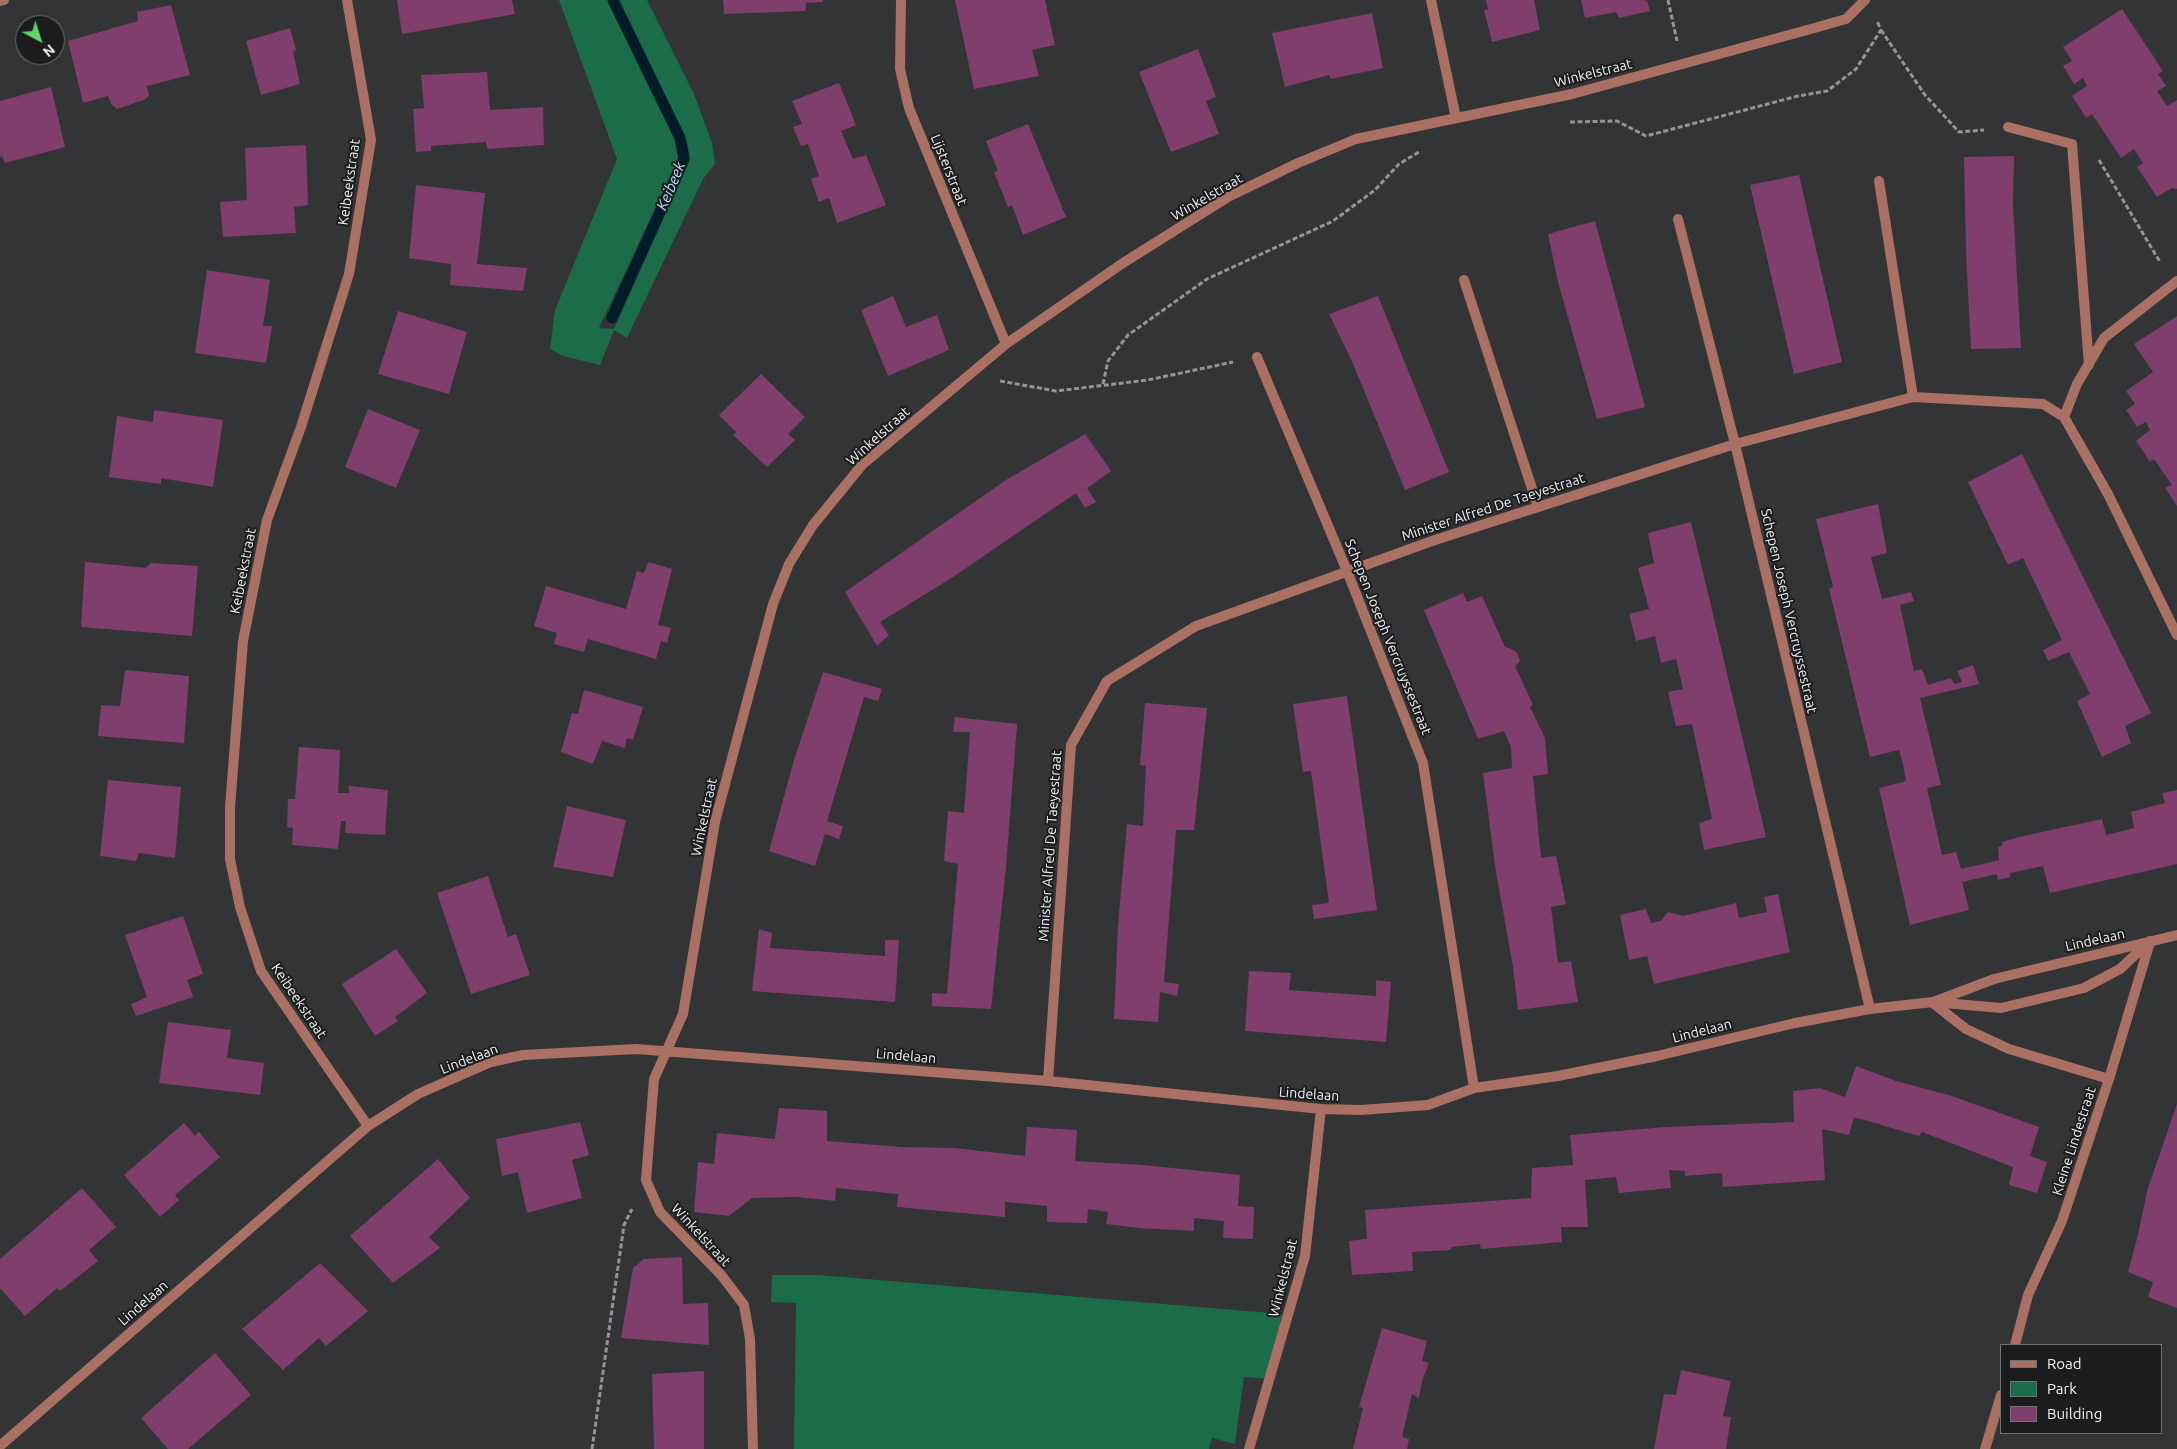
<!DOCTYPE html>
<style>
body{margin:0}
#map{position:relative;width:2177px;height:1449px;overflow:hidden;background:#323436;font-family:Ubuntu,sans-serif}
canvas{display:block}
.legend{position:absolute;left:2000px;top:1344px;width:162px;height:90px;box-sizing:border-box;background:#1b1c1d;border:1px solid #717273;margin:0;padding:6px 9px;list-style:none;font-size:15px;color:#f1f2f4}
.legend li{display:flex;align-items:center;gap:10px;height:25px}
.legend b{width:25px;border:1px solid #717273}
.north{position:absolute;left:15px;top:15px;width:50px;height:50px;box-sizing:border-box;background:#1b1c1d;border:1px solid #717273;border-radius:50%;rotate:140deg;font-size:14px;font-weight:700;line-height:20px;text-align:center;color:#f1f2f4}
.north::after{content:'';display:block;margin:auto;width:18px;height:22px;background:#60d56a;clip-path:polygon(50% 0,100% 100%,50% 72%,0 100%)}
</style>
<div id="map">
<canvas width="2177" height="1449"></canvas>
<ul class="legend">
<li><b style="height:6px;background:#aa7064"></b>Road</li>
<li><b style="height:14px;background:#1b6c49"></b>Park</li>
<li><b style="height:14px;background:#803e6c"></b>Building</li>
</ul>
<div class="north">N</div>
</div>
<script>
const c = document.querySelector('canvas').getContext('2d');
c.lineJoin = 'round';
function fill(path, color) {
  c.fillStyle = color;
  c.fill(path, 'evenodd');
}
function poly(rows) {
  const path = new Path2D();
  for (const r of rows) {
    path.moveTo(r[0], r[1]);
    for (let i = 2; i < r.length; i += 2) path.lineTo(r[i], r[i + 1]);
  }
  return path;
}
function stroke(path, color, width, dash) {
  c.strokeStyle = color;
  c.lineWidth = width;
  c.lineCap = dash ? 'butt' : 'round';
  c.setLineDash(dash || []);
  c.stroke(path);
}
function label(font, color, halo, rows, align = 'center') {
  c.font = font + ' Ubuntu,sans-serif';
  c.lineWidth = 4;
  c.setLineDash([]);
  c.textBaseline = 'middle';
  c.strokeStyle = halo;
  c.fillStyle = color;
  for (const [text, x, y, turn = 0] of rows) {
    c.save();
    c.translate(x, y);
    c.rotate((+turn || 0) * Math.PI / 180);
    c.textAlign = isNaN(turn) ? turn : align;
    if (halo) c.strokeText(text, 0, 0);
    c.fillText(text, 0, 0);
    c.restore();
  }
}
const green = poly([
 [559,0,608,0,680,148,677,162,599,328,614,329,690,159,687,142,616,0,647,0,694,94,712,143,715,164,703,179,627,338,614,330,600,365,563,356,550,349,555,310,617,159],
 [772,1275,819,1275,1282,1314,1271,1379,1244,1377,1235,1444,1212,1438,1209,1449,794,1449,796,1303,771,1302]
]);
const stream = poly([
 [612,318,684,159,680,138,613,0]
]);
const building = poly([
 [397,0,512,0,515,14,402,34],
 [723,0,823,0,823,2,806,3,805,11,724,14],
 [955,0,1045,0,1055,45,1032,50,1039,76,974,89],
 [1486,0,1534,0,1540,30,1492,42,1484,10,1488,9],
 [1581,0,1643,0,1647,1,1650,11,1619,18,1616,12,1585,18],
 [171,5,190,75,147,86,149,96,144,100,117,109,111,104,108,96,83,103,68,41,138,21,137,12],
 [2122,9,2163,71,2158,74,2166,86,2157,91,2167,106,2177,100,2177,189,2172,188,2157,197,2137,167,2143,163,2134,149,2121,158,2092,114,2086,118,2072,96,2087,86,2083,78,2074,84,2063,66,2072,61,2063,47],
 [1372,13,1383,68,1331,79,1329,75,1285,87,1272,33],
 [290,28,296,50,293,52,300,84,261,95,246,41],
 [1198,49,1216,97,1206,101,1219,134,1171,152,1139,72],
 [487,72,490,110,543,107,544,145,487,149,486,142,431,146,431,151,416,152,413,109,424,108,421,75],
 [839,83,856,125,841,131,853,159,866,155,886,205,837,223,829,198,819,202,811,179,819,176,808,144,801,146,793,127,802,124,792,101],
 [51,87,65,147,5,163,2,156,0,157,0,101],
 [1028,124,1066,217,1023,235,1012,205,1008,207,994,172,998,171,986,141],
 [306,145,308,205,294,207,296,233,223,237,220,202,247,200,245,148],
 [2014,156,2013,204,2021,348,1971,349,1966,253,1964,157],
 [1799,175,1842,362,1794,374,1750,185],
 [416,185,485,193,477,264,527,268,523,291,450,285,451,264,409,258],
 [1595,221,1645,407,1597,419,1558,282,1548,234],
 [207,270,270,280,263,326,272,326,266,363,195,353],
 [893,296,906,327,937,315,949,350,888,376,861,310],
 [1378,296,1449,472,1405,490,1351,359,1329,314],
 [398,311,467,332,449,394,378,374],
 [2177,316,2177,506,2165,488,2172,485,2154,459,2150,462,2136,441,2150,430,2146,422,2137,427,2126,410,2135,404,2126,391,2153,372,2134,344],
 [761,374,805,417,788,434,795,440,767,467,733,435,736,432,719,415],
 [368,409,420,430,396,488,345,467],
 [154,410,223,420,213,487,161,478,161,484,109,477,117,416,153,422],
 [1085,434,1111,471,1087,488,1096,502,1085,508,1076,493,950,579,880,622,889,635,877,646,845,592,1006,480],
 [2022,454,2151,713,2125,726,2131,743,2102,757,2077,701,2090,694,2069,652,2048,661,2043,650,2062,640,2023,558,2008,565,1968,482],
 [1878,504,1887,553,1871,557,1882,599,1911,592,1914,601,1900,605,1914,671,1922,669,1928,685,1951,678,1954,684,1962,682,1957,671,1973,665,1979,684,1920,698,1941,785,1927,788,1942,855,1956,852,1961,869,1999,860,1998,847,2002,846,2002,842,2019,837,2102,819,2106,835,2134,828,2131,812,2165,803,2162,793,2177,790,2177,864,2050,893,2043,866,2010,873,2010,877,1998,880,1997,874,1962,882,1969,910,1910,925,1879,788,1906,781,1903,764,1899,750,1870,757,1829,589,1833,587,1816,519],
 [1691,522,1766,837,1704,850,1699,823,1712,819,1692,724,1676,726,1668,692,1683,689,1676,659,1661,663,1655,636,1636,641,1629,614,1649,609,1638,568,1654,563,1648,533],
 [85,562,146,568,151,563,198,566,192,636,81,627],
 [648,562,672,569,658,625,671,628,667,643,661,641,656,659,588,639,584,652,554,644,557,633,534,626,546,586,626,609,637,571,644,573],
 [1463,593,1467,602,1482,596,1505,647,1512,649,1517,653,1520,661,1515,666,1533,705,1530,707,1545,738,1548,774,1533,776,1541,858,1556,856,1566,904,1551,907,1558,963,1571,961,1578,1002,1518,1010,1513,967,1495,866,1483,773,1512,768,1511,747,1504,731,1478,739,1424,610],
 [125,670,189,676,184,743,98,736,101,705,120,706],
 [823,672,882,689,878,701,864,697,827,821,843,826,839,839,825,834,815,866,769,851,794,760],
 [584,690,643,707,633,740,627,738,625,748,602,741,593,764,561,752,572,713,578,714],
 [1347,696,1377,910,1314,919,1312,905,1329,903,1311,771,1303,772,1293,704],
 [1145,703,1207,708,1194,830,1176,830,1164,982,1179,984,1177,996,1160,992,1158,1022,1114,1019,1118,926,1127,824,1143,826,1146,766,1140,765],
 [955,717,1017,724,1006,867,991,1009,932,1006,932,993,947,994,958,864,944,861,948,811,964,813,970,732,953,732],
 [299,747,340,750,338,793,349,793,349,786,388,790,385,835,345,833,346,821,341,821,338,849,292,845,293,828,287,827,288,799,295,799],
 [108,780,181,787,175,858,139,853,136,861,100,856],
 [567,806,626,820,613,877,553,867],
 [488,876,508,937,516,934,530,975,471,994,437,893],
 [1778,894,1790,952,1654,984,1647,956,1629,960,1620,915,1646,909,1651,923,1661,921,1668,912,1683,916,1736,903,1739,918,1767,912,1764,897],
 [183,916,203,974,187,980,193,997,136,1016,131,1004,147,997,125,935],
 [759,929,772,933,770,948,885,956,885,940,899,940,895,1002,752,991],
 [396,949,427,993,395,1017,398,1021,375,1036,342,984],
 [1249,971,1291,973,1289,990,1376,996,1376,980,1391,982,1386,1042,1245,1031],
 [168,1022,231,1030,227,1058,264,1063,260,1095,159,1083],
 [1856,1066,1896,1081,1949,1095,2039,1127,2030,1156,2047,1162,2037,1193,2009,1185,2013,1167,1922,1132,1919,1136,1854,1117,1849,1135,1822,1129,1825,1180,1723,1187,1722,1173,1685,1176,1685,1171,1669,1170,1671,1188,1619,1193,1616,1177,1585,1180,1588,1227,1561,1227,1562,1242,1481,1249,1480,1244,1451,1247,1451,1250,1412,1252,1413,1271,1352,1275,1349,1241,1367,1239,1365,1210,1531,1198,1532,1168,1573,1165,1570,1135,1666,1127,1794,1122,1793,1091,1820,1088,1845,1097],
 [2177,1104,2177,1308,2148,1297,2153,1282,2128,1272,2138,1235,2147,1191],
 [779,1108,827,1111,827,1141,902,1147,954,1148,1025,1156,1027,1127,1077,1130,1075,1161,1143,1165,1240,1175,1238,1206,1254,1207,1253,1239,1223,1238,1224,1221,1194,1218,1194,1231,1139,1228,1106,1224,1108,1212,1088,1209,1087,1223,1047,1222,1047,1206,1005,1202,1005,1217,897,1207,898,1194,836,1188,835,1201,796,1197,752,1198,729,1216,694,1212,698,1162,714,1164,717,1133,775,1139],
 [580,1122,589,1155,572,1160,582,1198,527,1213,518,1172,502,1176,496,1139],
 [184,1123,195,1136,199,1132,220,1157,175,1195,179,1200,160,1217,124,1175],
 [438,1159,470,1198,429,1237,440,1248,393,1283,350,1236],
 [82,1188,116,1227,89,1250,98,1261,60,1291,57,1288,25,1316,0,1288,0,1259],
 [682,1257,683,1304,708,1303,709,1345,621,1338,633,1268,644,1259],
 [320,1263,368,1311,326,1346,319,1338,283,1370,242,1329],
 [1382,1328,1427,1341,1422,1361,1429,1363,1422,1381,1419,1398,1412,1394,1402,1437,1409,1439,1407,1449,1353,1449,1363,1408,1359,1407],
 [215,1353,251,1395,188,1449,168,1449,141,1418],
 [1681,1370,1731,1381,1723,1416,1731,1417,1726,1449,1654,1449,1664,1394,1676,1395],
 [704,1371,704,1449,654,1449,652,1374]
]);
const path = poly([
 [1668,0,1677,41],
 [1881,30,1925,95,1959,132,1984,130],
 [1570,122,1617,121,1646,136,1798,96,1827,91,1856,69,1881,30,1877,21],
 [2099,160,2160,262],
 [1000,381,1056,391,1148,380,1233,362],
 [1103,384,1108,361,1128,335,1207,279,1333,221,1375,190,1399,164,1419,152],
 [592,1449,624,1225,632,1209]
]);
const lane = poly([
 [2008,127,2072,144,2089,365]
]);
const street = poly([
 [347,0,371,140,349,274,301,427,267,520,243,641,230,807,230,859,240,907,261,971,368,1126],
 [901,0,900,69,909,108,1006,344],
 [1431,0,1456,118],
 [0,1,4,0],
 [1879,181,1913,397],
 [1678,219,1735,444,1870,1009],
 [1464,280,1538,507],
 [1257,357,1347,571,1423,763,1474,1088],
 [2064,417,2077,384,2104,338,2177,281],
 [1936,1001,1994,979,2177,935],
 [1933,1003,1966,1029,2009,1049,2109,1079],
 [1048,1081,1071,745,1107,681,1196,626,1435,540,1735,444,1913,397,2043,404,2064,417,2108,494,2177,635],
 [2015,1345,2028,1295,2062,1221,2109,1079,2150,942],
 [0,1446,368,1126,418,1094,491,1062,523,1055,636,1049,1048,1081,1321,1109,1361,1110,1428,1105,1474,1088,1558,1076,1657,1056,1795,1023,1870,1009,1933,1002,2001,1008,2084,988,2120,969,2150,941],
 [753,1449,750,1339,744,1305,722,1276,660,1212,646,1180,654,1079,683,1014,715,822,773,604,789,564,813,525,862,465,1006,344,1123,263,1228,197,1298,163,1356,139,1572,94,1811,29,1846,19,1865,0],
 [1249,1449,1305,1256,1321,1109],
 [1985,1449,2001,1395]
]);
const streetNames = [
 ["Winkelstraat",1593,73,-14],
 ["Lijsterstraat",949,170,68],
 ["Keibeekstraat",349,182,-82],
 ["Winkelstraat",1207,197,-30],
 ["Winkelstraat",878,436,-42],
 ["Minister Alfred De Taeyestraat",1493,507,-18],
 ["Keibeekstraat",243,571,-79],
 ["Schepen Joseph Vercruyssestraat",1789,611,77],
 ["Schepen Joseph Vercruyssestraat",1388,637,68],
 ["Winkelstraat",704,817,-78],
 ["Minister Alfred De Taeyestraat",1050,846,-86],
 ["Lindelaan",2095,940,-13],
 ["Keibeekstraat",299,1001,56],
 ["Lindelaan",1702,1031,-14],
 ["Lindelaan",906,1056,5],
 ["Lindelaan",469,1059,-21],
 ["Lindelaan",1309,1094,4],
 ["Kleine Lindestraat",2074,1141,-72],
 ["Winkelstraat",701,1235,47],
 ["Winkelstraat",1283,1278,-76],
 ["Lindelaan",143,1303,-41]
];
const waterNames = [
 ["Keibeek",671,186,-67]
];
fill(green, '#1b6c49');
stroke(stream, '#011b29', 11);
fill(building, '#803e6c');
stroke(path, '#949597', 3, [5, 2.5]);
stroke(lane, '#aa7064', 10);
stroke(street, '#aa7064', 10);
label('14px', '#f1f2f4', '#1b1c1d', streetNames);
label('italic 15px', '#b7e0fb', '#1b1c1d', waterNames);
</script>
